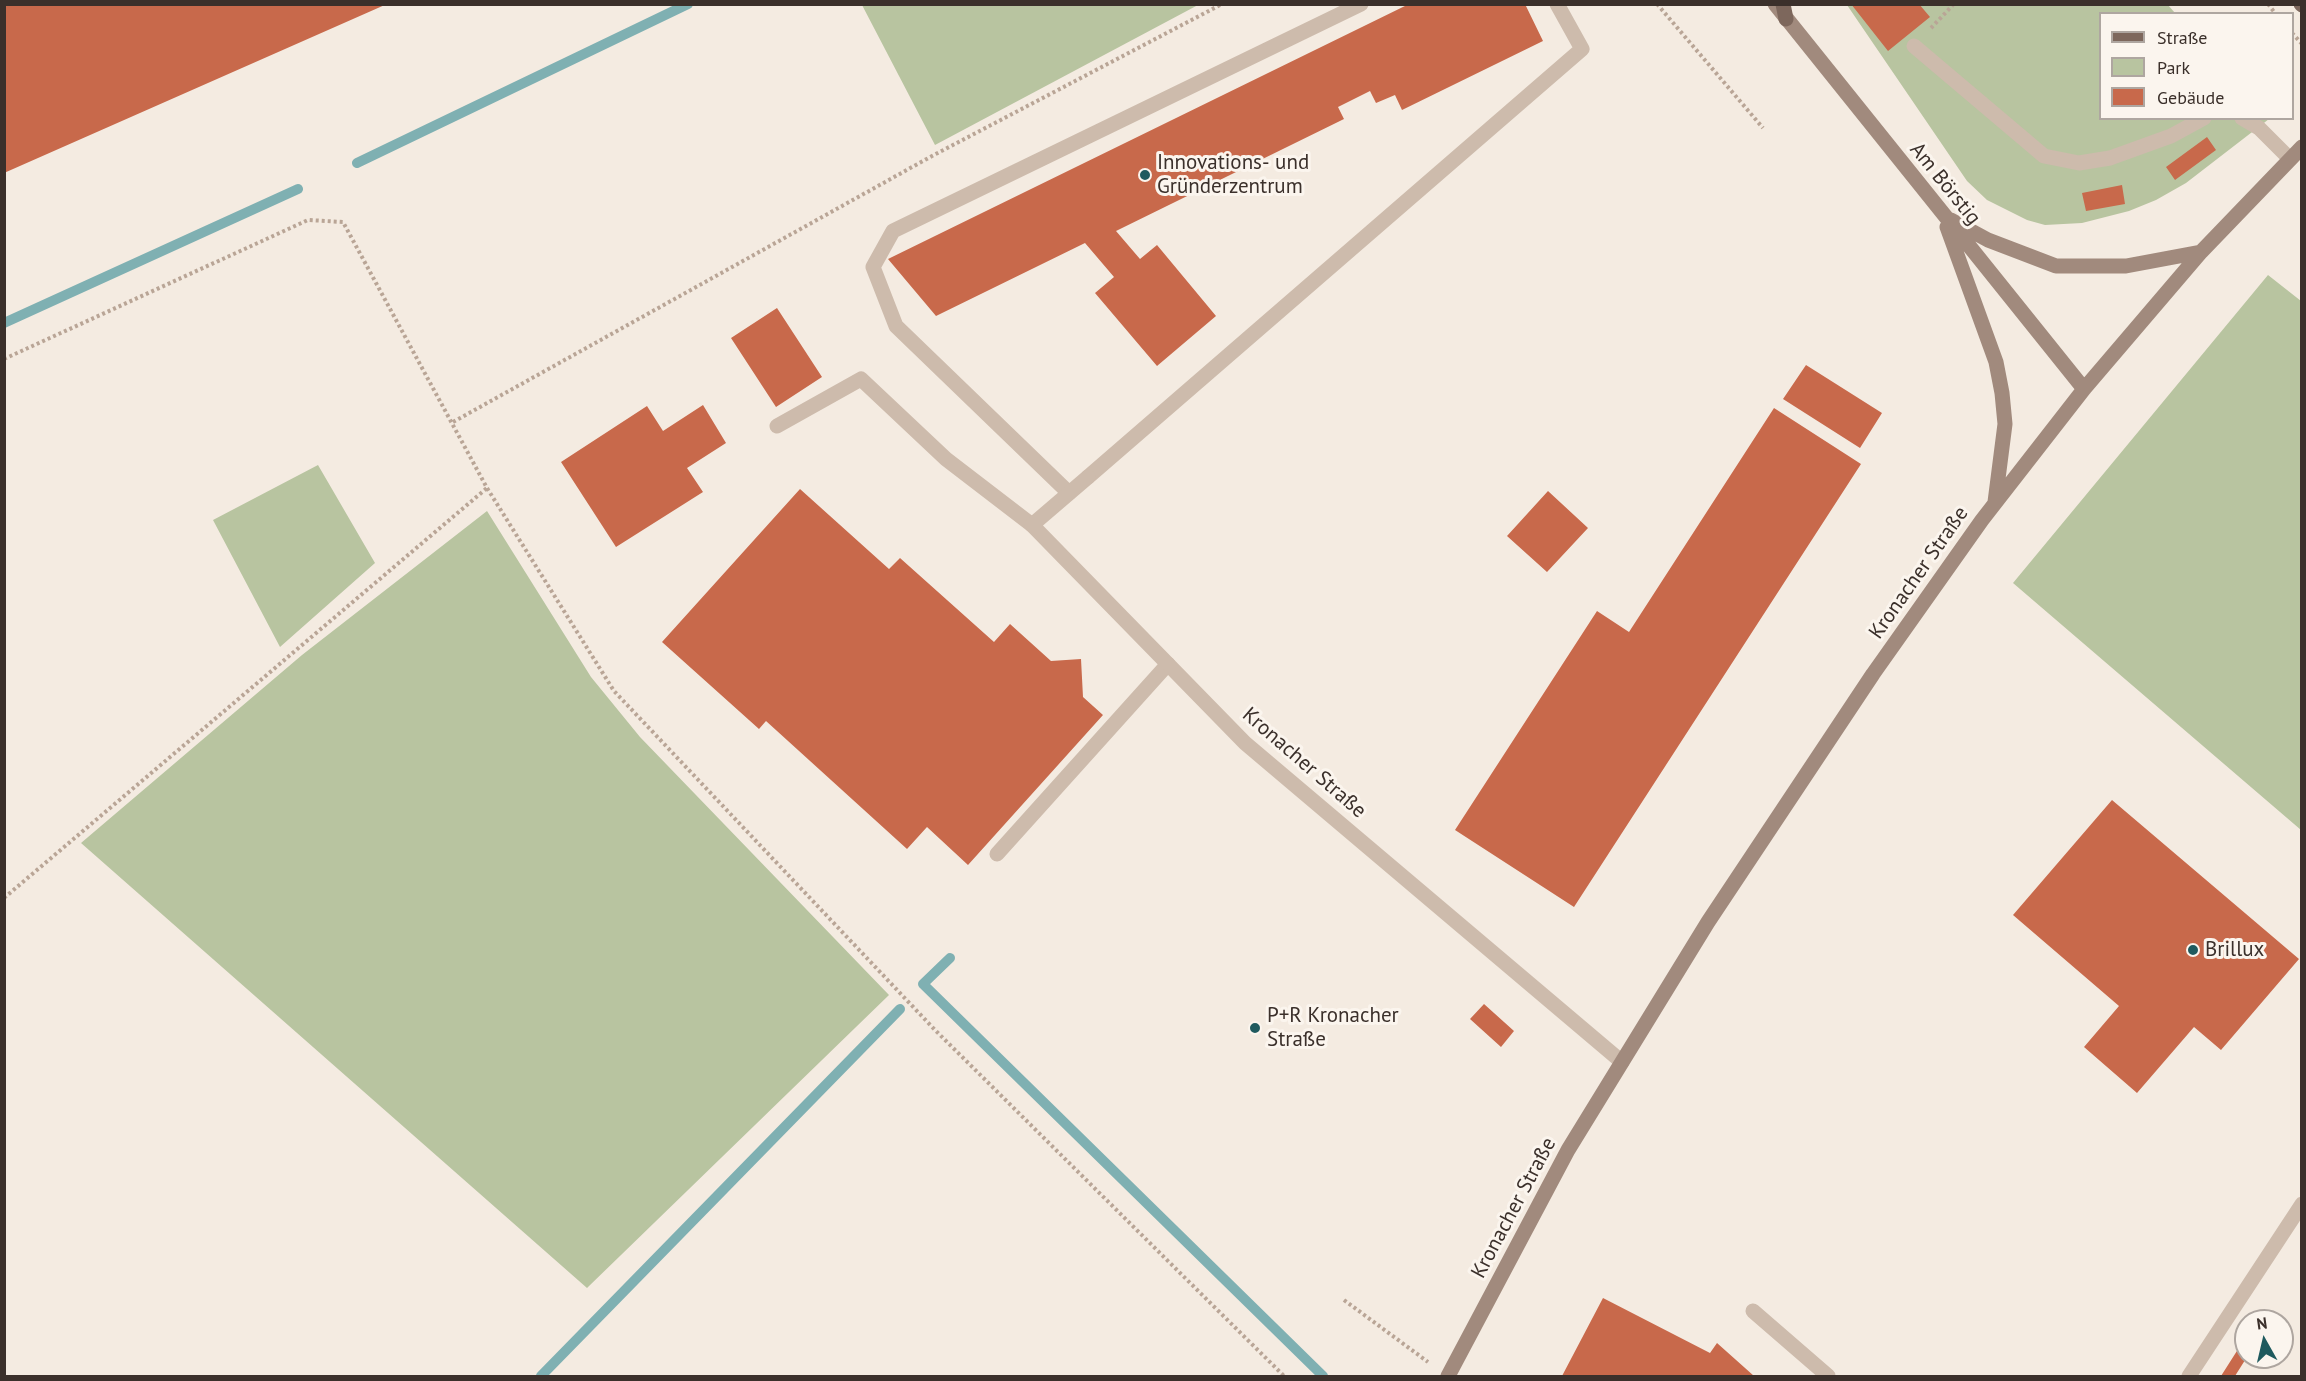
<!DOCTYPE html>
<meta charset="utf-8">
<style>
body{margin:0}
#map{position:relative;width:2306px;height:1381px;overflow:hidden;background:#f4ebe1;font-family:"PT Sans",sans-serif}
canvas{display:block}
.frame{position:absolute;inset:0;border:6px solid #3b302b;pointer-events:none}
.legend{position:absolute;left:2099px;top:12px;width:195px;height:108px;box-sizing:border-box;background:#fbf5ee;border:2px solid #aea6a0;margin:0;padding:8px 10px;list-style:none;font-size:18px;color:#3b302b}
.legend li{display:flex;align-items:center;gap:12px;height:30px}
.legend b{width:30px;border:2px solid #aea6a0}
.north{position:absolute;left:2234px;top:1309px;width:60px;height:60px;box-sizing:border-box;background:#fbf5ee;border:2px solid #aea6a0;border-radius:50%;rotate:352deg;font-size:16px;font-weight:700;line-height:24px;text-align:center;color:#3b302b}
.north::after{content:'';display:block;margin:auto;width:21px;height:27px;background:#1f5a5e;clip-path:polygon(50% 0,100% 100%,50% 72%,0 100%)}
</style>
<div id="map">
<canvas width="2306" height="1381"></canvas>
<div class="frame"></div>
<ul class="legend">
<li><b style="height:8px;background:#7d675c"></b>Straße</li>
<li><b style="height:16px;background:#b8c4a0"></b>Park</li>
<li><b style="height:16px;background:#c8694b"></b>Gebäude</li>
</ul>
<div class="north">N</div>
</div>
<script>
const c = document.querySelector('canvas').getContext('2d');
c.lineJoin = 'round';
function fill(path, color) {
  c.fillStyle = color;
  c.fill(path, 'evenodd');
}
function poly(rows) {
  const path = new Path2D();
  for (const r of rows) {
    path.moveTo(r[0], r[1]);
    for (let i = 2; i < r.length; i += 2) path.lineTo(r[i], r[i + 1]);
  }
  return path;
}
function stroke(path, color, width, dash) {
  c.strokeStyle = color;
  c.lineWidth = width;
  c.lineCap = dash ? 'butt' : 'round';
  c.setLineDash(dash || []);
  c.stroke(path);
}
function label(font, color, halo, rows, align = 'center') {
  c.font = font + ' "PT Sans",sans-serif';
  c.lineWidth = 6;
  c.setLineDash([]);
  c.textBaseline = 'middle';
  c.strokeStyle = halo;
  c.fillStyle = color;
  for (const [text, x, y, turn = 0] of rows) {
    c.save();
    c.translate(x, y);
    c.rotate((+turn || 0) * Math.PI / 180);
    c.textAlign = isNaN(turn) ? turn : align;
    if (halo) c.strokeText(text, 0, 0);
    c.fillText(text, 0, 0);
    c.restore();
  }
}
const green = poly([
 [862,5,1198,5,935,145],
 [1847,5,2168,5,2175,13,2100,14,2100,118,2269,119,2186,183,2156,200,2129,211,2082,223,2045,225,2027,220,1987,200,1967,181],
 [2268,275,2301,301,2301,830,2013,583],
 [318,465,375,563,280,647,213,520],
 [487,511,591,677,640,737,889,995,587,1288,81,843,302,655]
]);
const stream = poly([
 [357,163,688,4],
 [4,323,298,189],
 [950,958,923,984,1323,1376],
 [541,1376,900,1009]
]);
const building = poly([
 [4,4,387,4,4,173],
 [1409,4,1525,4,1543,41,1402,110,1395,95,1376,103,1370,91,1338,107,1344,119,1116,231,1140,259,1157,245,1216,316,1157,366,1095,293,1114,277,1085,243,936,316,888,259],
 [1851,4,1919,4,1930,17,1888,51],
 [2207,137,2216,150,2175,180,2166,167],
 [2122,185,2125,204,2086,211,2082,193],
 [777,308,822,377,776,407,731,338],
 [1806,365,1882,413,1860,448,1783,399],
 [703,405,726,443,687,468,703,492,616,547,561,462,647,406,663,431],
 [1774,408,1861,464,1574,907,1455,830,1597,611,1629,632],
 [800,489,889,569,900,558,994,642,1010,624,1051,661,1081,659,1083,697,1103,715,968,865,927,827,907,849,766,721,759,729,662,642],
 [1548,491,1588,528,1547,572,1507,536],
 [2112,800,2299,959,2221,1050,2194,1027,2137,1093,2084,1047,2119,1006,2013,915],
 [1484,1004,1514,1031,1501,1047,1470,1019],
 [1603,1298,1710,1353,1717,1343,1754,1376,1562,1376],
 [2242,1343,2246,1346,2247,1357,2235,1376,2221,1376]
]);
const path = poly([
 [1657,4,1763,128],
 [2268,4,2275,13],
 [1931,28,1953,5],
 [2292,33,2302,44],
 [4,359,308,220,343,222,487,488,614,691,935,1030,1284,1376],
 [453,422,932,156,1222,4],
 [4,898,487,488],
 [1344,1300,1428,1362]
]);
const lane = poly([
 [1914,46,2044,156,2079,163,2110,158,2171,136,2204,118],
 [2242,118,2259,128,2290,159],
 [777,426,861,379,946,459,1032,525],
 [1088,477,1582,49,1557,4],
 [1069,493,896,326,873,267,893,231,1361,4],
 [997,854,1168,664],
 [1753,1311,1828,1376]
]);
const street = poly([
 [1088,477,1032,525,1245,743,1622,1062],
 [2189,1376,2302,1204]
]);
const secondary = poly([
 [1775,4,2084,389],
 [1951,220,1988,240,2056,266,2126,266,2201,252],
 [1947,227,1996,362,2002,393,2005,424,1995,502],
 [1448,1376,1568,1150,1708,922,1873,674,1982,520,2084,389,2201,252,2302,147]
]);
const primary = poly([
 [1783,4,1786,19],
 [2301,4,2302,5]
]);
const markers = [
 [1145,175,6,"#1f5a5e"],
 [2193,950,6,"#1f5a5e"],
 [1255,1028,6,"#1f5a5e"]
];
const poiNames = [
 ["Innovations- und",1157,163],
 ["Gründerzentrum",1157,187],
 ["Brillux",2205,950],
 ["P+R Kronacher",1267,1016],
 ["Straße",1267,1040]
];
const streetNames = [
 ["Am Börstig",1945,184,51],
 ["Kronacher Straße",1919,573,-55],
 ["Kronacher Straße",1304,763,41],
 ["Kronacher Straße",1514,1208,-62]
];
fill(green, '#b8c4a0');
stroke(stream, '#7fb0b2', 10);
fill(building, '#c8694b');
stroke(path, '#b9a596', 4, [3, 3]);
stroke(lane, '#cdbbac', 15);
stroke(street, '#cdbbac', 15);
stroke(secondary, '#a18a7d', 15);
stroke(primary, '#7d675c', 15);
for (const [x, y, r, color] of markers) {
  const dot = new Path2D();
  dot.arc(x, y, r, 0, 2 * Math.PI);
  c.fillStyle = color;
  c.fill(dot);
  stroke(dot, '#fbf5ee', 2);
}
label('21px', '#3b302b', '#fbf5ee', poiNames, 'left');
label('21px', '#3b302b', '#fbf5ee', streetNames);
</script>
